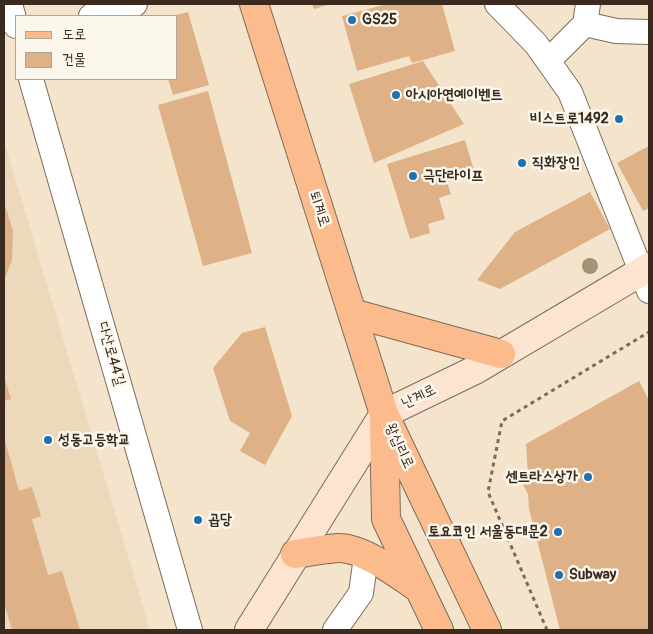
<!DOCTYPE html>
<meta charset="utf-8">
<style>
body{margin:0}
#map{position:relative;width:653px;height:634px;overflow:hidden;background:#f4e4cb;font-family:Pangolin,"Poor Story",sans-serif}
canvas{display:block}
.frame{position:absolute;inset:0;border:5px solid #3b2a1e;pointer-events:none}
.legend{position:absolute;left:15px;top:15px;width:162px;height:65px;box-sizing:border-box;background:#fbf7ec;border:1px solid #aea59a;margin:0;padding:6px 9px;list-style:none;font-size:15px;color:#3b2a1e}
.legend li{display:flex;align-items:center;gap:10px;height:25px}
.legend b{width:25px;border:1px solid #aea59a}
</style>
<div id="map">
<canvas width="653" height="634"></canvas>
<div class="frame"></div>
<ul class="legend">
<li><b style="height:6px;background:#fbbb8c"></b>도로</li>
<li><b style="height:14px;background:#deb187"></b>건물</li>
</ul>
</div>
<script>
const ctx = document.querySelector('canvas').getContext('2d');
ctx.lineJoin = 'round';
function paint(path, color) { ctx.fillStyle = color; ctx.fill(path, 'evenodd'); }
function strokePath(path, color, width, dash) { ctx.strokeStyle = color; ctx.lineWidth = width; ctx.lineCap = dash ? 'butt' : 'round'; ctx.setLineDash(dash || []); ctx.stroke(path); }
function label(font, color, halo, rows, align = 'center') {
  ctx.font = font + ' Pangolin,"Poor Story",sans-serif'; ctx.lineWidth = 5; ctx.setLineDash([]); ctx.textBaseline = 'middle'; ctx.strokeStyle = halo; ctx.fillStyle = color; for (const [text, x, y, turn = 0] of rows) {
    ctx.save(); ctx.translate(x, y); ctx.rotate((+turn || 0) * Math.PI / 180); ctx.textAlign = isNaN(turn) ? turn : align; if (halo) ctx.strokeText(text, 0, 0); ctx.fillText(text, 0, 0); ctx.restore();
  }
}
const built = new Path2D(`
 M 4,141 L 148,623 L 147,630 L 4,630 Z`);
const building = new Path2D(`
 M 312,4 L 331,4 L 314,9 Z
 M 387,4 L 442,4 L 455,51 L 412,63 L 409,56 L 357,71 L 342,16 Z
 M 188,12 L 209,85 L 173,95 L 168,79 L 176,79 L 176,15 Z
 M 423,61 L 464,124 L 374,163 L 349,84 Z
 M 208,91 L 252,253 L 203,266 L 158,105 Z
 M 465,140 L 475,174 L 447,182 L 451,194 L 439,198 L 445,219 L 428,224 L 430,233 L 410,239 L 387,164 Z
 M 649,146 L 649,208 L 643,211 L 617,163 Z
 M 590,192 L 610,229 L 500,289 L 477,280 L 515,232 Z
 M 4,202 L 13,231 L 12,260 L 4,280 Z
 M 265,327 L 292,416 L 265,465 L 240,451 L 250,433 L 230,421 L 213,368 L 242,333 Z
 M 4,377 L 11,399 L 4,401 Z
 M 639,381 L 649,400 L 649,630 L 560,630 L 529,509 L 528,494 L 521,481 L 528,477 L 526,444 Z
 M 4,437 L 19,491 L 32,487 L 41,516 L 32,519 L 48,575 L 62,571 L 80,630 L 12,630 L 4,603 Z`);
const path = new Path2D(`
 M 547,630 L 488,492 L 502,421 L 649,332`);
const minor = new Path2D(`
 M 10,4 L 16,26
 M 497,4 L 536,44 L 570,92 L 649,291
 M 91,16 L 135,4
 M 585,24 L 616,31 L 649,32
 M 549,60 L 585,24 L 588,4
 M 31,79 L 190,630
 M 335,630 L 361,593 L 366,557`);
const secondary = new Path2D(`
 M 249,630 L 384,414 L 475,370 L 649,267`);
const primary = new Path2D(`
 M 254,4 L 384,414 L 487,630
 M 352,313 L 501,354
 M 384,423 L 386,519 L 439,630
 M 295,554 C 309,552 324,549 338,548 C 362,547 399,575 418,588`);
const trees = [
 [590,266]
];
const markers = [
 [352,20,5,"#1f6fb2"],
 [396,95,5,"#1f6fb2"],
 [619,119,5,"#1f6fb2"],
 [522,163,5,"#1f6fb2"],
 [413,176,5,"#1f6fb2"],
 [48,440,5,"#1f6fb2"],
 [588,477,5,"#1f6fb2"],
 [198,520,5,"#1f6fb2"],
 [558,532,5,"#1f6fb2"],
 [559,575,5,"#1f6fb2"]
];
const poiNames = [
 ["GS25",362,20],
 ["아시아연예이벤트",406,95],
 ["비스트로1492",609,119,"right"],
 ["직화장인",532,163],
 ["극단라이프",423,176],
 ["성동고등학교",58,440],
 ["센트라스상가",578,477,"right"],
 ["곱당",208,520],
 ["토요코인 서울동대문2",548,532,"right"],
 ["Subway",569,575]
];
const streetNames = [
 ["퇴계로",319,209,72],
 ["다산로44길",111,354,74],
 ["난계로",419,397,-26],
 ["왕십리로",399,446,65]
];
paint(built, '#ecd8ba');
paint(building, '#deb187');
strokePath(minor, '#7c6b5b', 26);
strokePath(secondary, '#7c6b5b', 30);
strokePath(primary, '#7c6b5b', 30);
strokePath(path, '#7c6b5b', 3, [4, 4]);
strokePath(minor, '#fff', 24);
strokePath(secondary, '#fde4d1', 28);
strokePath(primary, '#fbbb8c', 28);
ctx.fillStyle = '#9f9578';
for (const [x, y] of trees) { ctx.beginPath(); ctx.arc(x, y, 8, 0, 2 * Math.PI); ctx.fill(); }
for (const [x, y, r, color] of markers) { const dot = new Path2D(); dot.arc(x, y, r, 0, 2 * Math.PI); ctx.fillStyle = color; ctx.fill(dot); strokePath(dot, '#fbf7ec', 2); }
label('bold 15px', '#3b2a1e', '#fbf7ec', poiNames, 'left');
label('15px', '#3b2a1e', '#fbf7ec', streetNames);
</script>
